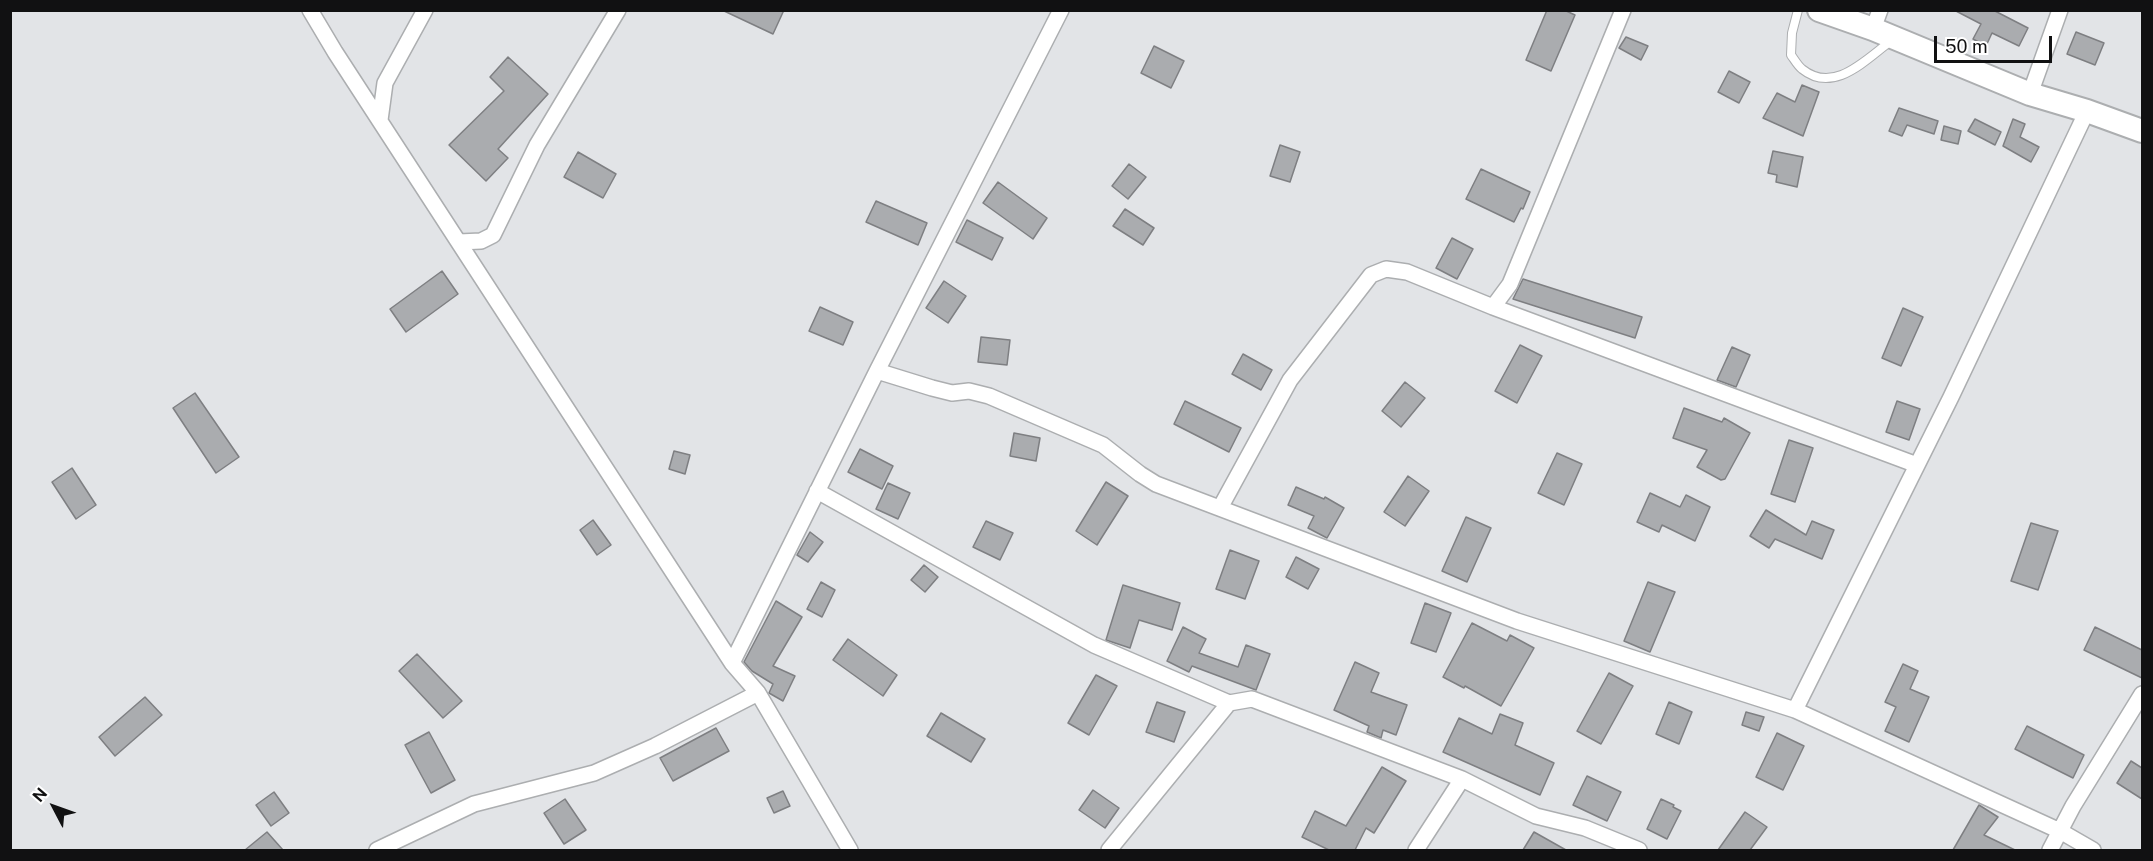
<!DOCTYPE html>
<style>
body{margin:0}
#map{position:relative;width:2153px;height:861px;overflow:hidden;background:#e2e4e7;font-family:"Public Sans",sans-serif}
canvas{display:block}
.frame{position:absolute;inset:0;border:12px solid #111112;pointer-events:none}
.north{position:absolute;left:24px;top:777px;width:60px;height:60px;-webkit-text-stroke:4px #fff;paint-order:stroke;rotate:311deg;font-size:16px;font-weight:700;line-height:24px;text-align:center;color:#111112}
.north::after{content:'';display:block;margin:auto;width:21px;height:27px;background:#111112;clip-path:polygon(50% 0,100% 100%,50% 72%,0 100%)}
.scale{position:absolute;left:1934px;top:36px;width:118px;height:27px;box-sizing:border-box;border:3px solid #111112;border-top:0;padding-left:8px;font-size:18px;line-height:21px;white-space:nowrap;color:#111112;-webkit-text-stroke:4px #fff;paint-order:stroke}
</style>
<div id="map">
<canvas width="2153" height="861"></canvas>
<div class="frame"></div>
<div class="north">N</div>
<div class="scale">50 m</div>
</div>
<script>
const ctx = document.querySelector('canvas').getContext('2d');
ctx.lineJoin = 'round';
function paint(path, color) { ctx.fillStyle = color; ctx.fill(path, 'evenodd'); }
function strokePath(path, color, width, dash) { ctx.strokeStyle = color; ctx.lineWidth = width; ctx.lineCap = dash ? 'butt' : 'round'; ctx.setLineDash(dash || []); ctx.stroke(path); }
const building = new Path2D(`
 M 722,10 L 784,10 L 773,34 Z
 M 1547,10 L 1564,10 L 1575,15 L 1551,71 L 1526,60 Z
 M 1954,10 L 1993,10 L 2028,28 L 2019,46 L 1992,33 L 1986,46 L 1973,39 L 1981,24 Z
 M 2076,32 L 2104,43 L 2095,65 L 2067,54 Z
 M 1626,37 L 1648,46 L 1641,60 L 1619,48 Z
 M 1154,46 L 1184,61 L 1171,88 L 1141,73 Z
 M 508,57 L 548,94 L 498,149 L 508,158 L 486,181 L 449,145 L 504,91 L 490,77 Z
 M 1729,71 L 1750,82 L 1739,103 L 1718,92 Z
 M 1802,85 L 1819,92 L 1803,136 L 1763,118 L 1777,93 L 1795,102 Z
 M 1899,108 L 1938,121 L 1934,134 L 1907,125 L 1902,136 L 1889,131 Z
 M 1975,119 L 2001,132 L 1995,145 L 1968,131 Z
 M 2013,119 L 2025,124 L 2020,137 L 2039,147 L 2031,162 L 2003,146 Z
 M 1944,126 L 1961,131 L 1958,144 L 1941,140 Z
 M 1280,145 L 1300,152 L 1290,182 L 1270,176 Z
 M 1773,151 L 1803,157 L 1797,187 L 1776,182 L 1777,175 L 1768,173 Z
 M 578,152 L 616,174 L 603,198 L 564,177 Z
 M 1129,164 L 1146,177 L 1128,199 L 1112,186 Z
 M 1481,169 L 1530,192 L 1523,209 L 1521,208 L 1514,222 L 1466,199 Z
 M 998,182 L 1047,218 L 1033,239 L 983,203 Z
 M 876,201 L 927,223 L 918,245 L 866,222 Z
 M 1125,209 L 1154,228 L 1143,245 L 1113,226 Z
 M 967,220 L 1003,238 L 992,260 L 956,242 Z
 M 1452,238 L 1473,249 L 1457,279 L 1436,268 Z
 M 442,271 L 458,294 L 406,332 L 390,309 Z
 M 1523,279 L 1642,317 L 1635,338 L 1513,299 Z
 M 944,281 L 966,296 L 948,323 L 926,308 Z
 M 820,307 L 853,322 L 843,345 L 809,331 Z
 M 1903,308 L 1923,317 L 1901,366 L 1882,358 Z
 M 981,337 L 1010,340 L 1007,365 L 978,362 Z
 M 1520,345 L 1542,356 L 1517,403 L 1495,391 Z
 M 1732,347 L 1750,355 L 1736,387 L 1717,380 Z
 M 1243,354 L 1272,370 L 1261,390 L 1232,374 Z
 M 1405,382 L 1425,398 L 1401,427 L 1382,411 Z
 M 195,393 L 239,457 L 216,473 L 173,408 Z
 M 1185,401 L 1241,428 L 1229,452 L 1174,424 Z
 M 1897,401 L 1920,409 L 1909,440 L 1886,432 Z
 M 1684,408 L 1722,422 L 1724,418 L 1750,433 L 1725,479 L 1721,480 L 1697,467 L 1707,450 L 1673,438 Z
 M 1014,433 L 1040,438 L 1036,461 L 1010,456 Z
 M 1789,440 L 1813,448 L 1795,502 L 1771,494 Z
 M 860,449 L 893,466 L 882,489 L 848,472 Z
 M 674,451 L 690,455 L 685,474 L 669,469 Z
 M 1557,453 L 1582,464 L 1564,505 L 1538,493 Z
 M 72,468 L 96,505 L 76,519 L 52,482 Z
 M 1408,476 L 1429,491 L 1405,526 L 1384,512 Z
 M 1106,482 L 1128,496 L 1097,545 L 1076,531 Z
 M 888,483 L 910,493 L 898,519 L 876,509 Z
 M 1296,487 L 1324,499 L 1325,497 L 1344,508 L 1327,538 L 1308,528 L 1314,516 L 1288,505 Z
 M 1650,493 L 1680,507 L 1686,495 L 1710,507 L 1695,541 L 1662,525 L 1659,532 L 1637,522 Z
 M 1766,510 L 1806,535 L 1812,521 L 1834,530 L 1822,559 L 1775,539 L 1769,548 L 1750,536 Z
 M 1466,517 L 1491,528 L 1467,582 L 1442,571 Z
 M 593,520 L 611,545 L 597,555 L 580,530 Z
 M 986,521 L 1013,533 L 1000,560 L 973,547 Z
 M 2031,523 L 2058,531 L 2038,590 L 2011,581 Z
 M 810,532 L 823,542 L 808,562 L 797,555 Z
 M 1230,550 L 1259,561 L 1245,599 L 1216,589 Z
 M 1296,557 L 1319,569 L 1308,589 L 1286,577 Z
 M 924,565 L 938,577 L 925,592 L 911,580 Z
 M 821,582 L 835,590 L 822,617 L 807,609 Z
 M 1648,582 L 1675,592 L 1650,652 L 1624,641 Z
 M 1123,585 L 1180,603 L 1172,630 L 1139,620 L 1130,648 L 1106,640 Z
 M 776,601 L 802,617 L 773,666 L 795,676 L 783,701 L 769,693 L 773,684 L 752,671 L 744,662 Z
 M 1425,603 L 1451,613 L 1436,652 L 1411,643 Z
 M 1472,623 L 1507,641 L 1510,635 L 1534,648 L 1501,706 L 1465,686 L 1464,688 L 1443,677 Z
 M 1183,627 L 1206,639 L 1199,653 L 1238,667 L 1246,645 L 1270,654 L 1256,690 L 1192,666 L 1189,672 L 1167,661 Z
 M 2095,627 L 2142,650 L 2142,678 L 2084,650 Z
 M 848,639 L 897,675 L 883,696 L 833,660 Z
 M 417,654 L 462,701 L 443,718 L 399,671 Z
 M 1355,662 L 1379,673 L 1371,692 L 1407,705 L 1396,735 L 1383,730 L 1381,738 L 1367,732 L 1369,726 L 1334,710 Z
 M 1903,664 L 1918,671 L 1910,689 L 1929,697 L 1909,742 L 1885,731 L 1896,707 L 1885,702 Z
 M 1609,673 L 1633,686 L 1601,744 L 1577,731 Z
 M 1096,675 L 1117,686 L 1089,735 L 1068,723 Z
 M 145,697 L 162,715 L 115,756 L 99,737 Z
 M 1157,702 L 1185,712 L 1174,742 L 1146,732 Z
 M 1669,702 L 1692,712 L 1679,744 L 1656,734 Z
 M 1746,712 L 1764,717 L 1759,731 L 1742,725 Z
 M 941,713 L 985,739 L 971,762 L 927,736 Z
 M 1500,714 L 1523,723 L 1515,745 L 1554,763 L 1540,795 L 1443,752 L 1459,718 L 1492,734 Z
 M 2027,726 L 2084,755 L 2073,778 L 2015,749 Z
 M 716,728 L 729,751 L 673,781 L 660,758 Z
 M 429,732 L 455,780 L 431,793 L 405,745 Z
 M 1777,733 L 1804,746 L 1783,790 L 1756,777 Z
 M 2131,761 L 2142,768 L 2142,799 L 2117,783 Z
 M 1382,767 L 1406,781 L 1374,833 L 1366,828 L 1355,850 L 1329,850 L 1302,837 L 1315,811 L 1346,826 Z
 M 1587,776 L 1621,792 L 1607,821 L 1573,805 Z
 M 1093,790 L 1119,808 L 1105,828 L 1079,810 Z
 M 783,791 L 790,806 L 774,813 L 767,798 Z
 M 274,792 L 289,813 L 271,826 L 256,805 Z
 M 565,799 L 586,830 L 564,844 L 544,813 Z
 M 1661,799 L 1674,805 L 1673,807 L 1681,811 L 1667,839 L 1647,829 Z
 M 1979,805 L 1998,817 L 1984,835 L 2015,850 L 1953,850 Z
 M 1745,812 L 1767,827 L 1750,850 L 1718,850 Z
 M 267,832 L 283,850 L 245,850 Z
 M 1534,832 L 1566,850 L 1523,850 Z`);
const service = new Path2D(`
 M 1798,10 L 1792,33 L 1791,55 C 1794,59 1798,66 1802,69 C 1834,95 1866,59 1891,41`);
const minor = new Path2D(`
 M 310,10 L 335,52 L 732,663 L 758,693 L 850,850
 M 1873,29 L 1880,10
 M 2030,94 L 2060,10
 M 380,120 L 385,83 L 425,10
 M 459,242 L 481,241 L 493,235 L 537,145 L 618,10
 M 1493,307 L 1917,465
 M 877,371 L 932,388 L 952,393 L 969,391 L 989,396 L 1103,445 L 1140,474 L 1156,484 L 1517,621 L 1795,710 L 2060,831 L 2093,850
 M 817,491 L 1094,645 L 1229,703
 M 1220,508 L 1290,380 L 1371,275 L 1386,269 L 1407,272 L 1493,307 L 1510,284 L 1623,10
 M 732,663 L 877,371 L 1061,10
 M 1795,710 L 1951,397 L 2087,111
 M 377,850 L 474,804 L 594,773 L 655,746 L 758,693
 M 1109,850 L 1229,703 L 1252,699 L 1462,779 L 1536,816 L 1585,828 L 1639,850
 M 1416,850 L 1462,779
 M 2050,850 L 2073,806 L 2142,694`);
const primary = new Path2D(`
 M 1819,10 L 1873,29 L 2030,94 L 2087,111 L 2142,131`);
paint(building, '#aaacaf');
strokePath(building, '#7e7f82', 1.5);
strokePath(service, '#acaeb0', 10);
strokePath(minor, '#acaeb0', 18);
strokePath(primary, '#acaeb0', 26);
strokePath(service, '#fff', 8);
strokePath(minor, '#fff', 15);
strokePath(primary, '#fff', 22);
</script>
